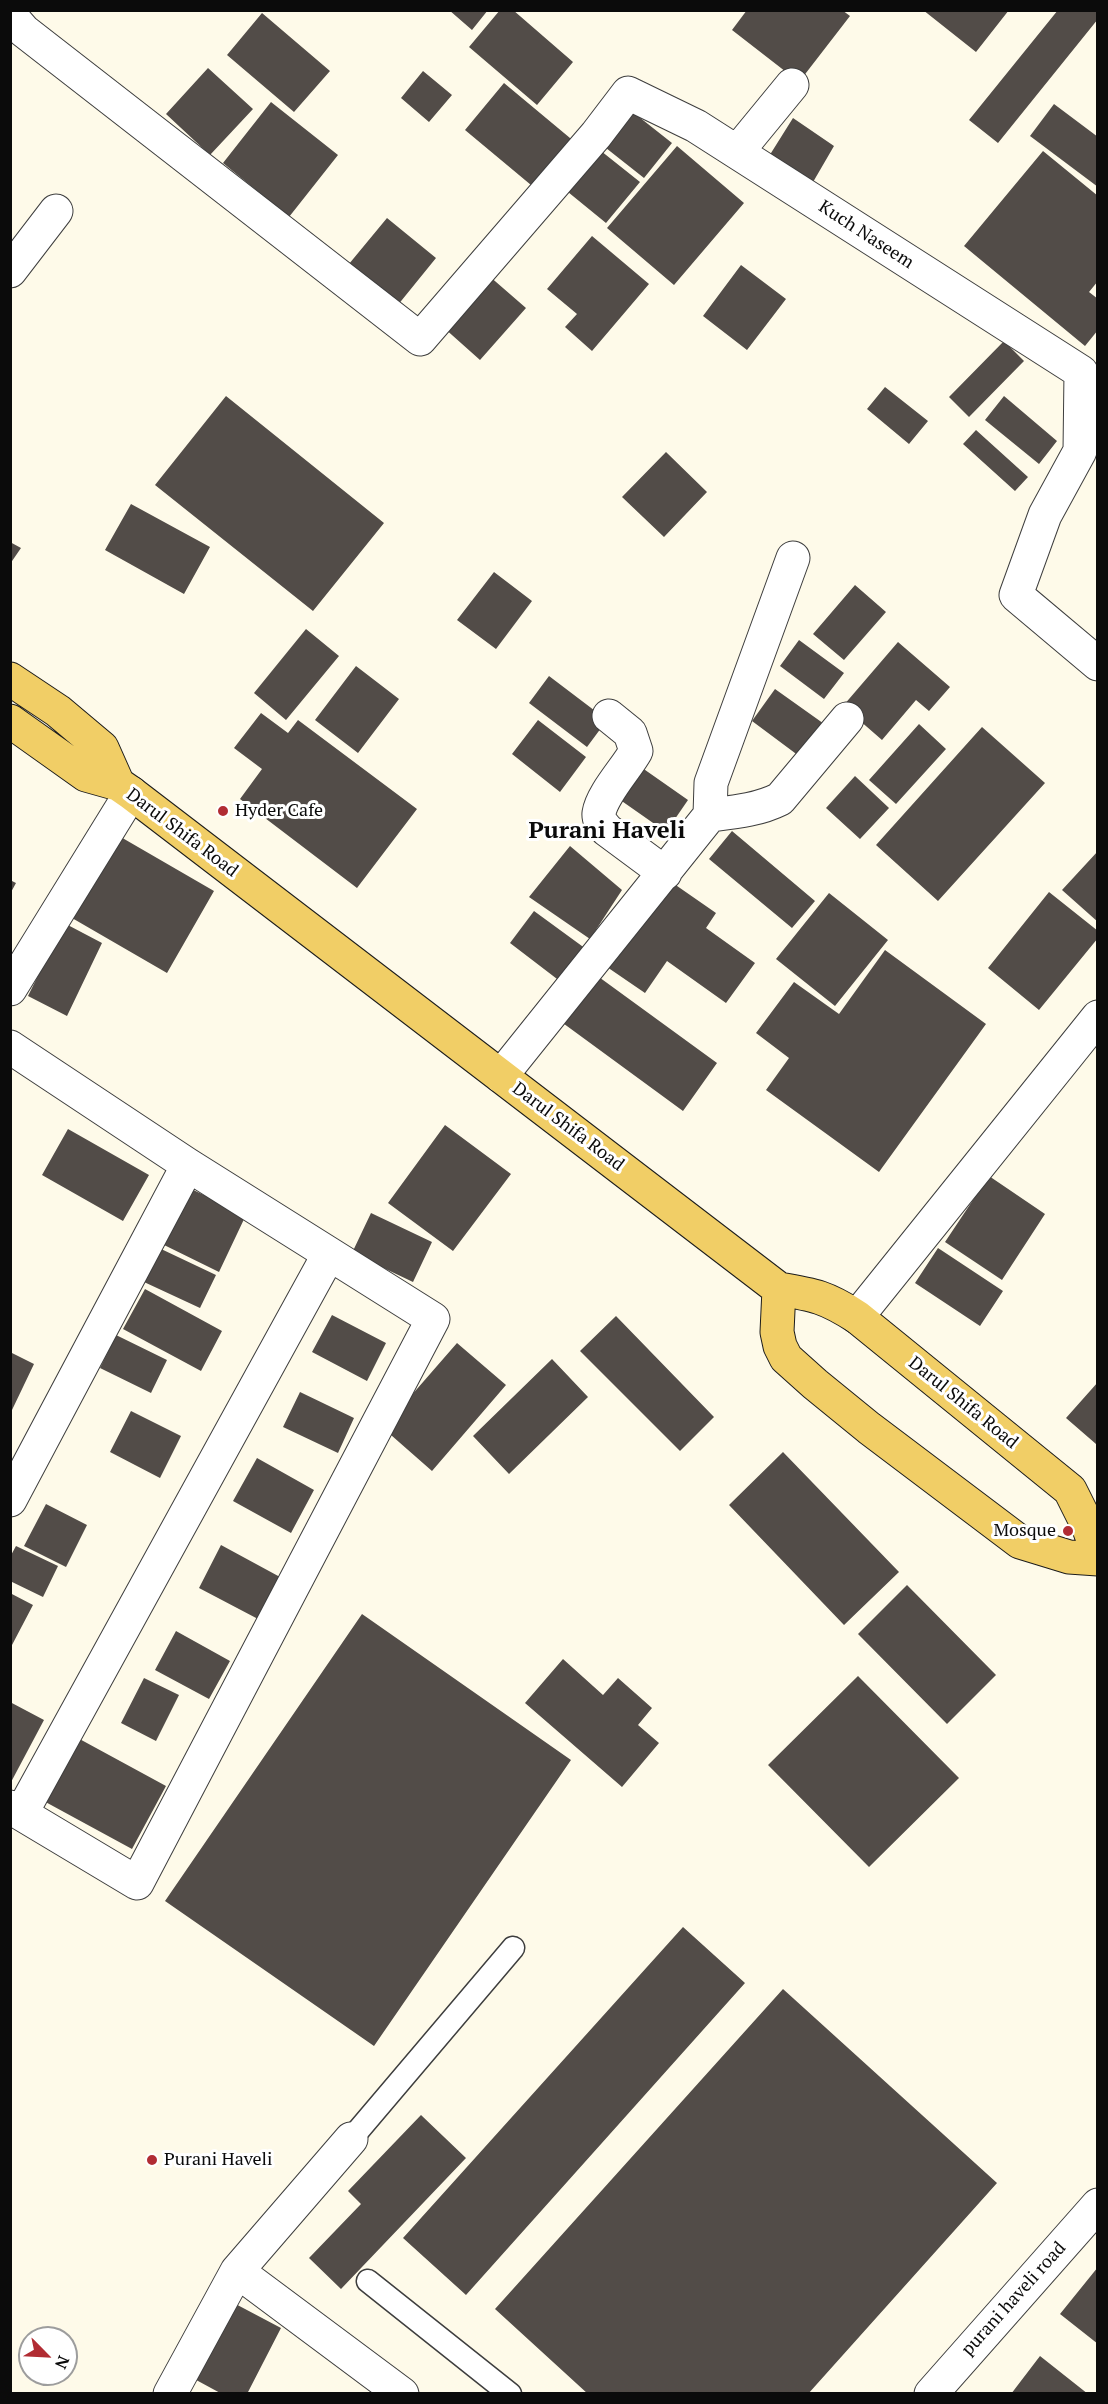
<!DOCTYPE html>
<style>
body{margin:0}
#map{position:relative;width:1108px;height:2404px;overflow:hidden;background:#fefae9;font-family:"PT Serif",serif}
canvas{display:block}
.frame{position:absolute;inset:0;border:12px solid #0b0b0b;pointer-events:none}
.north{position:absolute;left:18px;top:2326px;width:60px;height:60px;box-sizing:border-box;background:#fff;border:2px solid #9d9d9d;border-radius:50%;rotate:114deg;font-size:16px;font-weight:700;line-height:24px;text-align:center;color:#0b0b0b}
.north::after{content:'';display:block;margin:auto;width:21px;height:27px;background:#b12c33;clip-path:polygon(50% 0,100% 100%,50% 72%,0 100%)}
</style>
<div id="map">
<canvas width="1108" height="2404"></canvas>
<div class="frame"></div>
<div class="north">N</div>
</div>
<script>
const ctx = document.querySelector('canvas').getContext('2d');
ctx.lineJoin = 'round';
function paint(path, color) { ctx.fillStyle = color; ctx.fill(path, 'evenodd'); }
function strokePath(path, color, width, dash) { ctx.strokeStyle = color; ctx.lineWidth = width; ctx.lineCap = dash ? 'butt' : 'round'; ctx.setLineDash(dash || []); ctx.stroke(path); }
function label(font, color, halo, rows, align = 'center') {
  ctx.font = font + ' "PT Serif",serif'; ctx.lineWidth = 6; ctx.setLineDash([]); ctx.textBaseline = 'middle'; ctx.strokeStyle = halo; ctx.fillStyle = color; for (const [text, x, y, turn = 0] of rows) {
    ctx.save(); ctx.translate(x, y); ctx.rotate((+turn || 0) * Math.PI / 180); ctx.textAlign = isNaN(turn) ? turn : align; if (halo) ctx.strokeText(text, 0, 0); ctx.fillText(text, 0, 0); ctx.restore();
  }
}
const building = new Path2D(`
 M 449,10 L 488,10 L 472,30 Z
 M 500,10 L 513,10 L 573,62 L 537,105 L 469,47 Z
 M 747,10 L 842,10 L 850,16 L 799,82 L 732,30 Z
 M 923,10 L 1009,10 L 976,52 Z
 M 1058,10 L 1098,10 L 1098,19 L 998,143 L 969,120 Z
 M 262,13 L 330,71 L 294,112 L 227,55 Z
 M 208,68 L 253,109 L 210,155 L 166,114 Z
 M 423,71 L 452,95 L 429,122 L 401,98 Z
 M 504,83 L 576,143 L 537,190 L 465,130 Z
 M 271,102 L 338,155 L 289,217 L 223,163 Z
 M 1054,104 L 1098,137 L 1098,187 L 1030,136 Z
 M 634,113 L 672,143 L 644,178 L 606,148 Z
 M 793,118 L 834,146 L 809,189 L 766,161 Z
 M 677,146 L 744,203 L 674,285 L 607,228 Z
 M 601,151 L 640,182 L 606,223 L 568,192 Z
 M 1043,151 L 1098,196 L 1098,281 L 1089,292 L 1098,299 L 1098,330 L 1085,346 L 964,246 Z
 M 387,218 L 436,258 L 393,311 L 344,270 Z
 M 592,236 L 649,284 L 592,351 L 565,327 L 577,314 L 547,289 Z
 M 741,265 L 786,299 L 747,350 L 703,316 Z
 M 488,275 L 526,308 L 480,360 L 443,327 Z
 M 1004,341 L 1024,361 L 969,417 L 949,397 Z
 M 885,387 L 928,421 L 909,444 L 867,409 Z
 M 226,396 L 384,523 L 313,611 L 155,485 Z
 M 1004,396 L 1057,441 L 1039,464 L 985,420 Z
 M 976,430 L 1028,477 L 1015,491 L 963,444 Z
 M 666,452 L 707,492 L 664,537 L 622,497 Z
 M 131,504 L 210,547 L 184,594 L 105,550 Z
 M 10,542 L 21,548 L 10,564 Z
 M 494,572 L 532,601 L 496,649 L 457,620 Z
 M 855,585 L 886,612 L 844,660 L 813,634 Z
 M 306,629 L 339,656 L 286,720 L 254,693 Z
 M 799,640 L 844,673 L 824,699 L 780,666 Z
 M 898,642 L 950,687 L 929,711 L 916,700 L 882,740 L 843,706 Z
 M 356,666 L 399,699 L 358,753 L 315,720 Z
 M 549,676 L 607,720 L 587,747 L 529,703 Z
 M 775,689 L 827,726 L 803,759 L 752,721 Z
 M 261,713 L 288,733 L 298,720 L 417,809 L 357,888 L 240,799 L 262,769 L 234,748 Z
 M 538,720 L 586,757 L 560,792 L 512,754 Z
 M 919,724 L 946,749 L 896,804 L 869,780 Z
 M 982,727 L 1045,783 L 938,901 L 876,845 Z
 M 638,765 L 688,800 L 666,832 L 616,797 Z
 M 855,776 L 889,808 L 860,839 L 826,808 Z
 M 732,831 L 815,901 L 792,928 L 709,859 Z
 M 119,836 L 214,891 L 167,973 L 72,918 Z
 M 570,846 L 622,890 L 590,939 L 529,897 Z
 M 1098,851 L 1098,922 L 1062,890 Z
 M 667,879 L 716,913 L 706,928 L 755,963 L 726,1003 L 667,961 L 645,993 L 607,967 Z
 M 10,880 L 16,883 L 10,894 Z
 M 1049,892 L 1098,931 L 1098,938 L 1039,1010 L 988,968 Z
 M 829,893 L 888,940 L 835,1006 L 776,959 Z
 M 534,911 L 586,949 L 561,982 L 510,943 Z
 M 64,923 L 102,943 L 67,1016 L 28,996 Z
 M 885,950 L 986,1024 L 879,1172 L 766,1090 L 789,1058 L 756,1033 L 794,982 L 839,1014 Z
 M 592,972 L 717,1063 L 683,1111 L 556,1018 Z
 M 445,1125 L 511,1174 L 453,1251 L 388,1203 Z
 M 68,1129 L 149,1175 L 123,1221 L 42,1175 Z
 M 989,1176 L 1045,1214 L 1002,1280 L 945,1242 Z
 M 187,1187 L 246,1215 L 219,1272 L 160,1243 Z
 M 371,1213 L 432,1242 L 413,1282 L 352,1253 Z
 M 159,1248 L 216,1275 L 200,1308 L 144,1282 Z
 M 938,1248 L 1003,1291 L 980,1326 L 915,1283 Z
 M 145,1289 L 222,1331 L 201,1371 L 123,1329 Z
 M 332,1315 L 386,1343 L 367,1381 L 312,1352 Z
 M 616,1316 L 714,1417 L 680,1451 L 580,1351 Z
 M 116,1335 L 167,1360 L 151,1393 L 100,1368 Z
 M 457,1343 L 506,1385 L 432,1471 L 383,1428 Z
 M 10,1352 L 34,1364 L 12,1410 L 10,1409 Z
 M 552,1359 L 588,1397 L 509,1474 L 473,1436 Z
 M 1098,1382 L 1098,1442 L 1096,1444 L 1066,1418 Z
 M 300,1392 L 354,1418 L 338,1453 L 283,1427 Z
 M 131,1411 L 181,1436 L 160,1478 L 110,1452 Z
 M 783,1452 L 899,1572 L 844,1625 L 729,1505 Z
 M 257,1458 L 314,1490 L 291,1533 L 233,1501 Z
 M 46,1504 L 87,1525 L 66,1567 L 24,1546 Z
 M 221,1545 L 280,1577 L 258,1619 L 199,1588 Z
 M 16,1546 L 58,1566 L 43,1597 L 10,1581 L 10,1557 Z
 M 907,1585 L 996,1675 L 947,1724 L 858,1634 Z
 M 10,1593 L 33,1605 L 12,1645 L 10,1644 Z
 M 362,1614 L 571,1760 L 374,2046 L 165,1901 Z
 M 176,1631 L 230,1661 L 209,1699 L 155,1670 Z
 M 563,1659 L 603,1695 L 618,1678 L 652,1708 L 638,1725 L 659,1743 L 622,1787 L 525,1703 Z
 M 858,1676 L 959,1778 L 869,1867 L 768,1765 Z
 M 144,1678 L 179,1695 L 156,1741 L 121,1723 Z
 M 10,1702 L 44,1720 L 10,1784 Z
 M 74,1736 L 166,1786 L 132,1849 L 40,1799 Z
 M 683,1927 L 745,1983 L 466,2295 L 403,2238 Z
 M 783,1989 L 997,2183 L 808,2394 L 588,2394 L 495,2309 Z
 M 421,2115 L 466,2158 L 341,2289 L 309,2258 L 361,2204 L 348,2191 Z
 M 1098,2267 L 1098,2344 L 1060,2314 Z
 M 228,2300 L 281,2328 L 247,2394 L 222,2394 L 187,2375 Z
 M 1040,2356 L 1088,2394 L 1011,2394 Z`);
const service = new Path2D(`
 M 351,2139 L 513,1948
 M 368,2281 L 510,2394`);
const minor = new Path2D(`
 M 10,15 L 24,31 L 420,339 L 596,135 L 628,93 L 696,126 L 1081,372 L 1080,451 L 1045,515 L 1016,595 L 1098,664
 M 737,152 L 792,85
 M 10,271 L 56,211
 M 609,716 L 630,733 L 636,751 C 626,769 602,794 599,813 C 598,820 603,825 607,830 L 665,873
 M 710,815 C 735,812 758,810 780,799 L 847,719
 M 10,989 L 131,793
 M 10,1047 L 188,1165 L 433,1319 L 137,1883 L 10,1807
 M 501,1076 L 710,815 L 711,783 L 793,558
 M 10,1500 L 188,1165
 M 22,1812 L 329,1254
 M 237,2271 L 402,2394
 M 170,2394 L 237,2271 L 351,2139`);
const tertiary = new Path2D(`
 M 857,1317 L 1098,1017
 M 931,2394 L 1098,2205`);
const primary = new Path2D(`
 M 10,679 L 58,711 L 102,748 L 118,784
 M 10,721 L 86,775 L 118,784 L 131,793 L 779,1289 C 815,1295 826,1297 857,1317 L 1070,1490 L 1088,1526 L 1098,1553
 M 779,1289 L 777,1332 L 780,1346 L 786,1358 L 815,1384 L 869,1428 L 1020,1542 L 1069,1557 L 1098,1559`);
const markers = [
 [223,811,6,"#b12c33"],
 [1068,1531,6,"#b12c33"],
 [152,2160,6,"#b12c33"]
];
const streetNames = [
 ["Kuch Naseem",866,235,33],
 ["Darul Shifa Road",182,833,37],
 ["Darul Shifa Road",568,1127,37],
 ["Darul Shifa Road",963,1403,39],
 ["purani haveli road",1014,2299,-48]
];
const poiNames = [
 ["Hyder Cafe",235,811],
 ["Mosque",1056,1531,"right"],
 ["Purani Haveli",164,2160]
];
const districtNames = [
 ["Purani Haveli",607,831]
];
paint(building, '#524c48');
strokePath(service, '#3e3e3e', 25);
strokePath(minor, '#3e3e3e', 35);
strokePath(tertiary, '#3e3e3e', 35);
strokePath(primary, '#1c1c1c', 35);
strokePath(service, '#fff', 22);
strokePath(minor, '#fff', 33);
strokePath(tertiary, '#fff', 33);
strokePath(primary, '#f1ce66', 33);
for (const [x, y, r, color] of markers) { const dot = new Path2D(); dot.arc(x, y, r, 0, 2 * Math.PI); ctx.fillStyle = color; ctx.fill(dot); strokePath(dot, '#fff', 2); }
label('18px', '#0b0b0b', '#fff', streetNames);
label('18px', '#0b0b0b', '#fff', poiNames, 'left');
label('bold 24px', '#0b0b0b', '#fff', districtNames);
</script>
